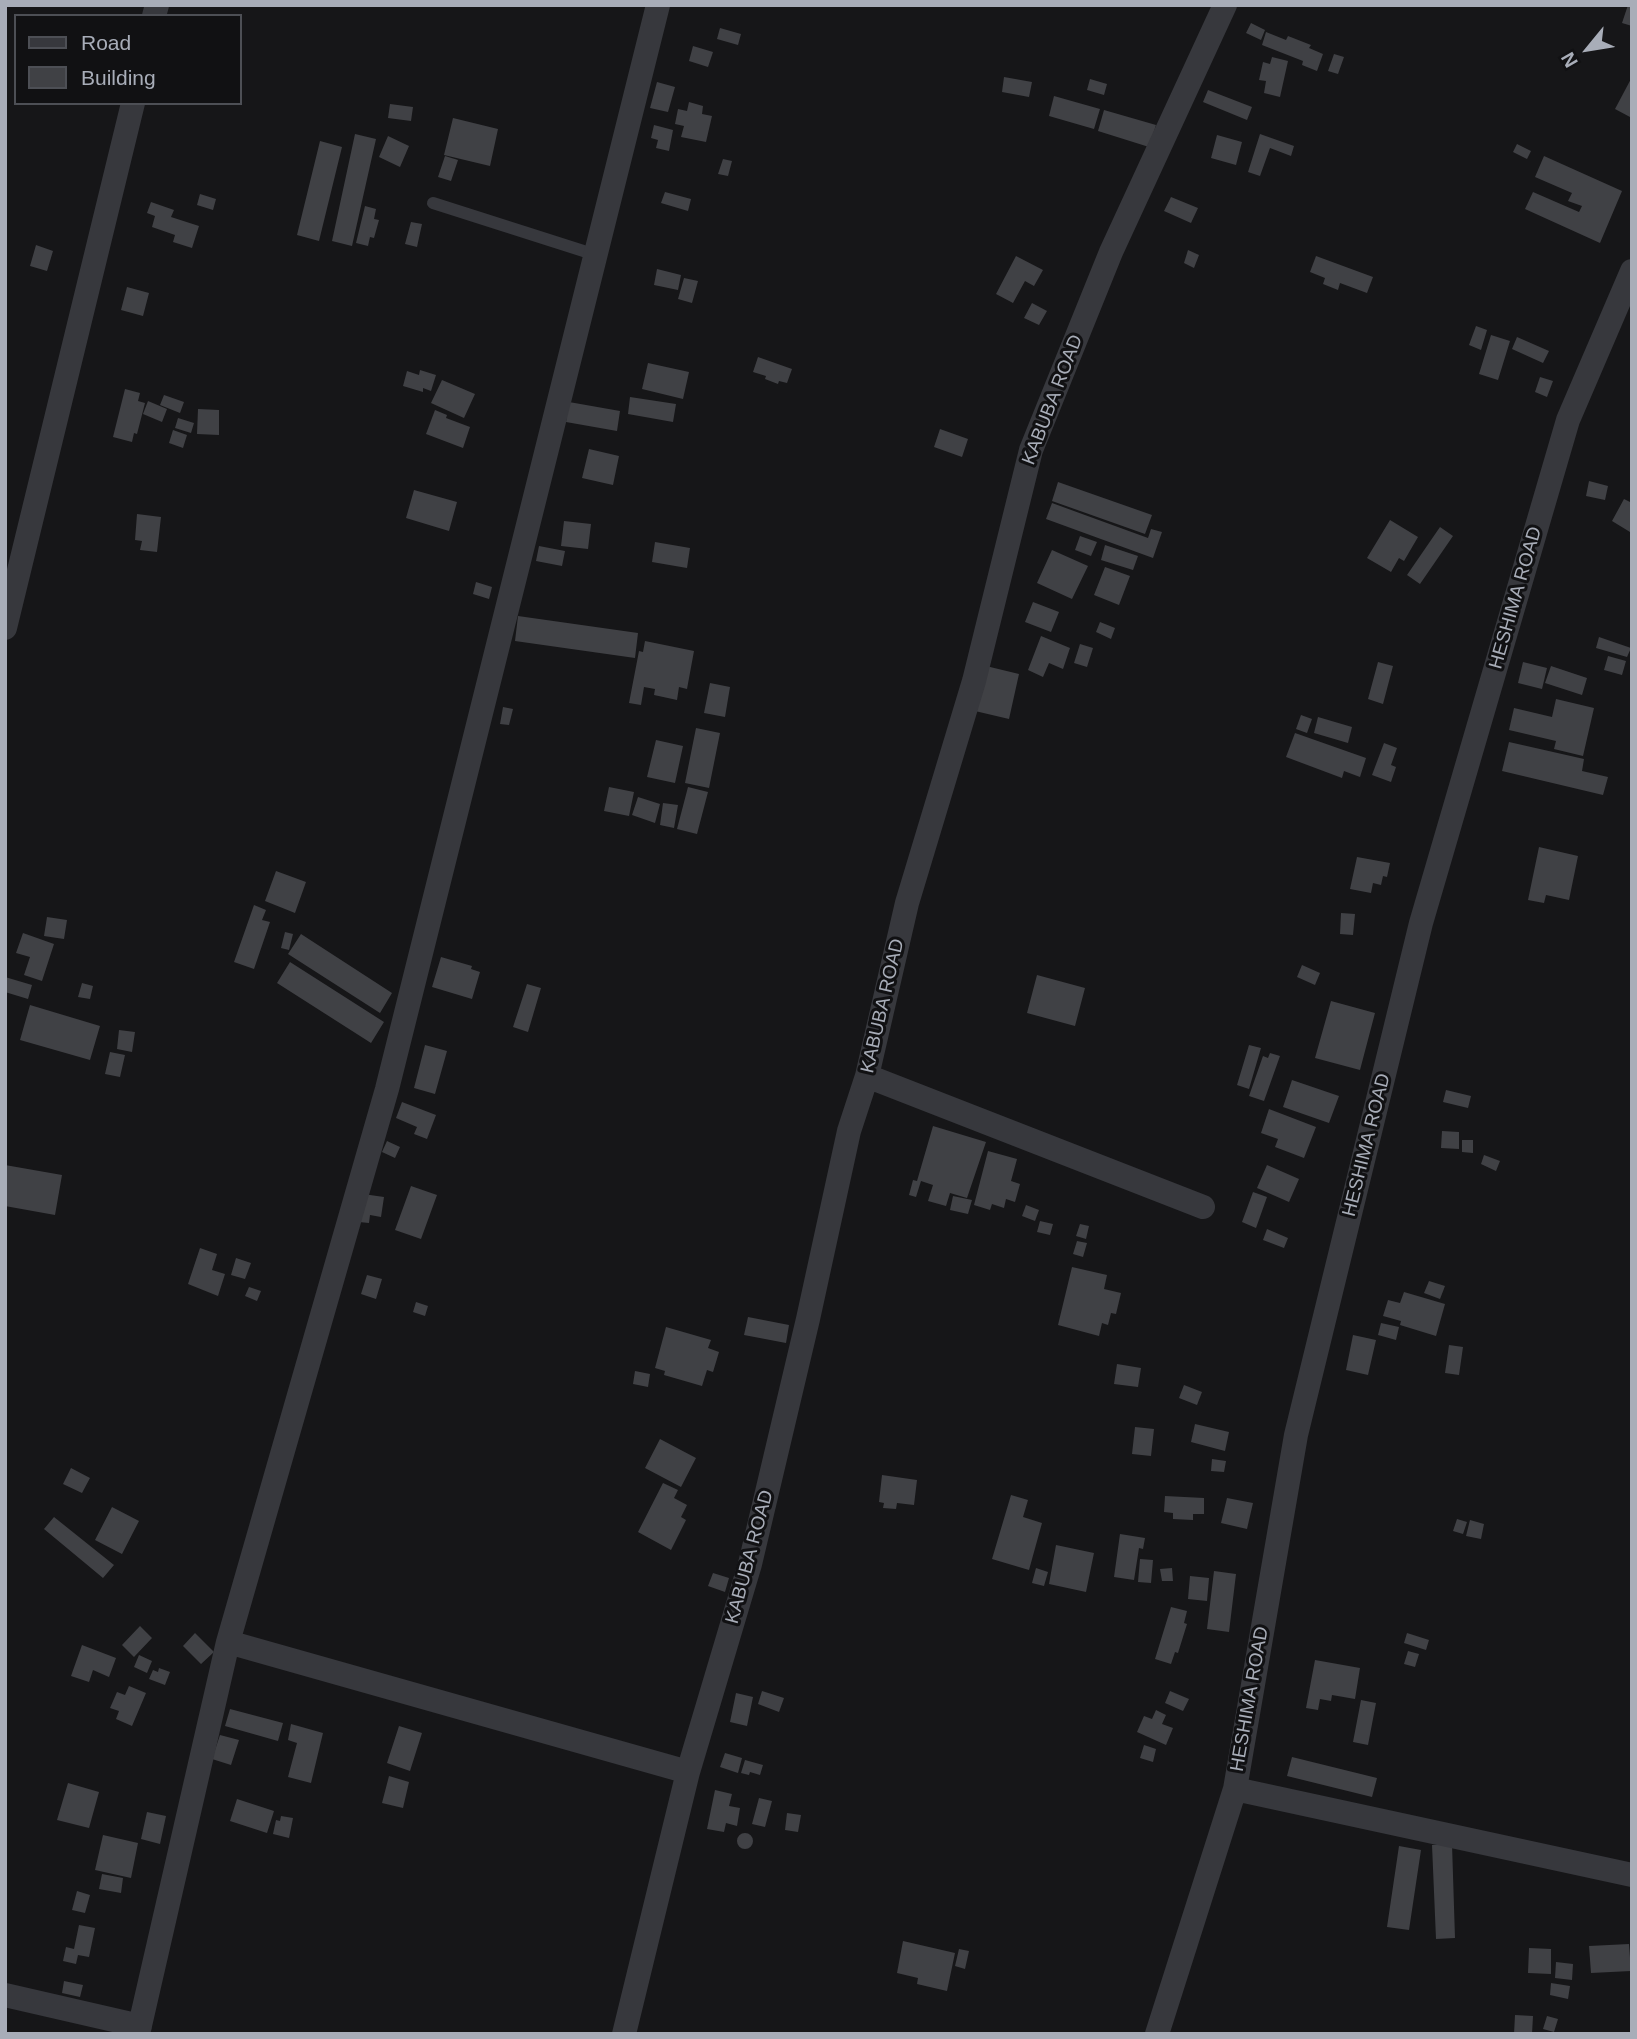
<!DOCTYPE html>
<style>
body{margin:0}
#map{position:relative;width:1637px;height:2039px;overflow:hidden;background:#161618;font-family:Helvetica,sans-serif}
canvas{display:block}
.frame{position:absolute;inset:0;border:7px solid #a8adb8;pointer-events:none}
.legend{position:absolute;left:14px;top:14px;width:228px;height:91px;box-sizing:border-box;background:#111113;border:2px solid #4d4f55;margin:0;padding:9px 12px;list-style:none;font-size:21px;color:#a8adb8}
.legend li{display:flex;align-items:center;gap:14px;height:35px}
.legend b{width:35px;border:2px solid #4d4f55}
.north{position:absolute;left:1553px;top:14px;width:70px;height:70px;-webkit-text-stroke:5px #111113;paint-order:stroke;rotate:240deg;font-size:19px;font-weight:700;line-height:28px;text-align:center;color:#a8adb8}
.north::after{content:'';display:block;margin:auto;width:24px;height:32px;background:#a8adb8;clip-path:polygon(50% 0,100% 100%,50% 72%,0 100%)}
</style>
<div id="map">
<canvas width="1637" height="2039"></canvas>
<div class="frame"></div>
<ul class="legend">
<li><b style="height:9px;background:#37383d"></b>Road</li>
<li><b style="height:19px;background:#404145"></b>Building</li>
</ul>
<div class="north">N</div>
</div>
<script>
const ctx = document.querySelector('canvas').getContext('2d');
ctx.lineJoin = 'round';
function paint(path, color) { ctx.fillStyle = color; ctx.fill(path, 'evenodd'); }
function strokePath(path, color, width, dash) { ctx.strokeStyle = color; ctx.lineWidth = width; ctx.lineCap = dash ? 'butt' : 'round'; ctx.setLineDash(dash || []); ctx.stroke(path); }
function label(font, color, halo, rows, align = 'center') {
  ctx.font = font + ' Helvetica,sans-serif'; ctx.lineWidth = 6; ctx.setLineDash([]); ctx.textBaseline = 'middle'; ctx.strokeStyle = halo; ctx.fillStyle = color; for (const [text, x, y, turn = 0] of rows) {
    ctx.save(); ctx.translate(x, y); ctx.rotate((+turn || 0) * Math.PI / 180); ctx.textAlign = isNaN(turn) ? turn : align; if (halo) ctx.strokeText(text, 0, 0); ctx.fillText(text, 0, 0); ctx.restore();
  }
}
const building = new Path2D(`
 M 1628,5 L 1632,5 L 1632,26 L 1622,23 Z
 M 1251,23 L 1265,30 L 1261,40 L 1246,33 Z
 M 720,28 L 741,34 L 738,45 L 717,39 Z
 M 1266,32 L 1286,40 L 1288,36 L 1311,45 L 1309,48 L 1323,54 L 1317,71 L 1302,65 L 1303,61 L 1262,45 Z
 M 693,46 L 713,52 L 708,67 L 689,61 Z
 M 1334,54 L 1344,57 L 1338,74 L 1328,71 Z
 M 1272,57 L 1288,61 L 1280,97 L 1264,93 L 1266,81 L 1259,80 L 1263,62 L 1270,64 Z
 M 1004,77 L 1032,82 L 1029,97 L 1002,92 Z
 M 1632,77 L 1632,114 L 1630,117 L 1615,109 Z
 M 1090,79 L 1107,84 L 1104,95 L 1087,90 Z
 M 657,82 L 675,87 L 668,112 L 650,108 Z
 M 1208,90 L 1252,107 L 1247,120 L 1203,102 Z
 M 1054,96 L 1100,109 L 1094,129 L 1049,116 Z
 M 689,102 L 703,106 L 702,114 L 712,116 L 706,142 L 681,137 L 684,126 L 675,124 L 678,109 L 687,111 Z
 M 390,104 L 413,107 L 411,121 L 388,118 Z
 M 1104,110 L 1156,125 L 1149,147 L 1098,131 Z
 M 453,118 L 498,129 L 490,166 L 444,155 Z
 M 654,125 L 673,130 L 669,151 L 656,148 L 658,140 L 651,138 Z
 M 355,134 L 376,139 L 352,246 L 332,241 Z
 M 1260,134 L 1294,146 L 1291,156 L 1270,148 L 1260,176 L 1248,172 Z
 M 1217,135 L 1242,142 L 1236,165 L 1211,158 Z
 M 388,136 L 409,146 L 400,167 L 379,157 Z
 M 320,141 L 342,147 L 319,241 L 297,235 Z
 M 1517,144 L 1531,151 L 1527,159 L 1513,152 Z
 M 445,156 L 458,160 L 451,181 L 438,177 Z
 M 1544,156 L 1622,191 L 1600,243 L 1525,209 L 1533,192 L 1579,212 L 1582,206 L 1568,201 L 1572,193 L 1535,177 Z
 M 723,159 L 732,161 L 728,176 L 718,174 Z
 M 665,192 L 691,199 L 688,211 L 661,203 Z
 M 200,194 L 216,199 L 213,210 L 197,205 Z
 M 1171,197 L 1198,208 L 1191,223 L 1164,211 Z
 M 151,202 L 174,210 L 171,217 L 199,226 L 192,248 L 173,242 L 175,235 L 152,227 L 155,216 L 147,213 Z
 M 365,206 L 376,209 L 374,219 L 379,220 L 374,238 L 370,237 L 368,246 L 356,243 Z
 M 411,222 L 422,224 L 417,247 L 405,244 Z
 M 36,245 L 53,251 L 47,271 L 30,266 Z
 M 1188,250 L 1199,255 L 1194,268 L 1184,263 Z
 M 1016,256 L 1043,270 L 1034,286 L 1025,281 L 1013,303 L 996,294 Z
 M 1316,256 L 1373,277 L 1367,293 L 1340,283 L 1338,290 L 1323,284 L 1325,278 L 1310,272 Z
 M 657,269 L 681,275 L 678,290 L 654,285 Z
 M 684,278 L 698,281 L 692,303 L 678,299 Z
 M 127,287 L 149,293 L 143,316 L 121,310 Z
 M 1032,303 L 1047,311 L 1039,325 L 1024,318 Z
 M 1476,326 L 1487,330 L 1481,350 L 1469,345 Z
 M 1491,335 L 1510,341 L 1498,380 L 1479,374 Z
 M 1517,337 L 1549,351 L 1543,363 L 1512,349 Z
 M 758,357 L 792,369 L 787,383 L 779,381 L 778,384 L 765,379 L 766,376 L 753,372 Z
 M 648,363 L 689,372 L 683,399 L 642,389 Z
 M 420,370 L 436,375 L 431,391 L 423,388 L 423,392 L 403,386 L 407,371 L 419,375 Z
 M 1540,377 L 1553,381 L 1547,397 L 1535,392 Z
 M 442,380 L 475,394 L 464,418 L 431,403 Z
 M 125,389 L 140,393 L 138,401 L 145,403 L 137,434 L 134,433 L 132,442 L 113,437 Z
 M 164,395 L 184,402 L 180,413 L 160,405 Z
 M 630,397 L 676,404 L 673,422 L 628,414 Z
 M 148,401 L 167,409 L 162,422 L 143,414 Z
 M 569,402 L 620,411 L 617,431 L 566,422 Z
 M 198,409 L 219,410 L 219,435 L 197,434 Z
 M 435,410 L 447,415 L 446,418 L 470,427 L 463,448 L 426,434 Z
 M 178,418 L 194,423 L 191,433 L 175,428 Z
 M 940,429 L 968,439 L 962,457 L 934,447 Z
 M 173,430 L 187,435 L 183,448 L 169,443 Z
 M 589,449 L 619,456 L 613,485 L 582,478 Z
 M 1589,481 L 1608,486 L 1605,500 L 1586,496 Z
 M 1058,482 L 1152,515 L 1145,534 L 1052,501 Z
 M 414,490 L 457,502 L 449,531 L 406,518 Z
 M 1624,499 L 1632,503 L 1630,532 L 1612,521 Z
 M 1052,503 L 1148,538 L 1151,529 L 1162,532 L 1153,558 L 1046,519 Z
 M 137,514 L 161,517 L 157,552 L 140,550 L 142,541 L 135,540 Z
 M 1390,520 L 1418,537 L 1404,561 L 1399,558 L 1391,572 L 1367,558 Z
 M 564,521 L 591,524 L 588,549 L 561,546 Z
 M 1440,527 L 1453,536 L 1420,584 L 1407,575 Z
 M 1080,536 L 1097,542 L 1091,556 L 1075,550 Z
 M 655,542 L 690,548 L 687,568 L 652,562 Z
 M 1105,545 L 1138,556 L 1133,570 L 1101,560 Z
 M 539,546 L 565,551 L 562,566 L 536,561 Z
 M 1052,550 L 1088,566 L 1072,599 L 1037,583 Z
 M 1105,567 L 1130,576 L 1119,605 L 1094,595 Z
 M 476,582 L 492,587 L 489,599 L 473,594 Z
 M 1033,602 L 1059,612 L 1051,632 L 1025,622 Z
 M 518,616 L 638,633 L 635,658 L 515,641 Z
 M 1100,622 L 1115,628 L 1111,639 L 1096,632 Z
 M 1041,636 L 1070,648 L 1063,669 L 1049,663 L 1043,677 L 1028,670 Z
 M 1599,637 L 1631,648 L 1627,657 L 1596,648 Z
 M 645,641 L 694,651 L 687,689 L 679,687 L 677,700 L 654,695 L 655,689 L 644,687 L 641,705 L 629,703 L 639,651 L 643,652 Z
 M 1080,644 L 1093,648 L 1087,667 L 1074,663 Z
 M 1608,656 L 1626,661 L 1622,675 L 1604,670 Z
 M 1378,662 L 1393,666 L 1383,704 L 1368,699 Z
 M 1523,662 L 1547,668 L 1542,689 L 1518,683 Z
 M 986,666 L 1019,674 L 1009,719 L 975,711 Z
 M 1551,666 L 1587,678 L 1582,695 L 1545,683 Z
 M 710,683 L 730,687 L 725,717 L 704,713 Z
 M 1556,699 L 1594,708 L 1583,756 L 1554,749 L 1556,741 L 1509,730 L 1514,708 L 1552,717 Z
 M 503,707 L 513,709 L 509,725 L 500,724 Z
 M 1301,715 L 1312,719 L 1307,733 L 1296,729 Z
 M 1318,717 L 1352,727 L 1348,743 L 1314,733 Z
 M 696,728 L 720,733 L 709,788 L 685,783 Z
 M 1295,733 L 1366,758 L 1360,777 L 1344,771 L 1342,778 L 1286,757 Z
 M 656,740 L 683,746 L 675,783 L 647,777 Z
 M 1509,742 L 1584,759 L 1582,771 L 1608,777 L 1603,795 L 1502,771 Z
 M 1384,743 L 1397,748 L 1391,765 L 1396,767 L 1391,782 L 1372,775 Z
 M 609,787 L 634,792 L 629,816 L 604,811 Z
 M 688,787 L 708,792 L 697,834 L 677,829 Z
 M 638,797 L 660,804 L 655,823 L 632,815 Z
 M 663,803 L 678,805 L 674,828 L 660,825 Z
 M 1539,847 L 1578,856 L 1569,900 L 1546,895 L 1544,903 L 1528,900 Z
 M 1357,857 L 1390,863 L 1387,877 L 1383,876 L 1381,885 L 1373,883 L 1371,893 L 1350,889 Z
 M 276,871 L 306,882 L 295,913 L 265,901 Z
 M 254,905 L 266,910 L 262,920 L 270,922 L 254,969 L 234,962 Z
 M 1341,913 L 1355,914 L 1353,935 L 1340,934 Z
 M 47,917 L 67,920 L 64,939 L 44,936 Z
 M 285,932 L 293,934 L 289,950 L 281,948 Z
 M 23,933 L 54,944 L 42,981 L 24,975 L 30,957 L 16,953 Z
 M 301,934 L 392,993 L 380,1013 L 288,954 Z
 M 441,957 L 472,966 L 471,969 L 480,972 L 472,999 L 432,987 Z
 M 290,962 L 384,1022 L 371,1043 L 277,983 Z
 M 1302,965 L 1320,973 L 1315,985 L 1297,977 Z
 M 1037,975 L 1085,988 L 1075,1026 L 1027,1013 Z
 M 5,977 L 32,985 L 28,999 L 5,992 Z
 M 82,983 L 93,986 L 90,999 L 78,997 Z
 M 527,984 L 541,988 L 528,1032 L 513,1027 Z
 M 1331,1001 L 1375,1013 L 1360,1070 L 1315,1058 Z
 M 30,1005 L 100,1026 L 90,1060 L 20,1040 Z
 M 119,1030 L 135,1032 L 132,1052 L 117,1049 Z
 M 425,1045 L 447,1051 L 435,1094 L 414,1088 Z
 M 1249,1045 L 1261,1048 L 1249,1089 L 1237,1085 Z
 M 110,1052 L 125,1055 L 120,1077 L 105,1074 Z
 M 1270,1053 L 1280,1056 L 1264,1101 L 1249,1096 L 1263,1056 L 1268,1058 Z
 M 1292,1080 L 1339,1096 L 1329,1123 L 1283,1107 Z
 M 1446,1090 L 1471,1096 L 1468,1108 L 1443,1102 Z
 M 402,1102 L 436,1115 L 427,1139 L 414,1134 L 417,1127 L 396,1118 Z
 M 1269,1109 L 1316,1127 L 1304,1158 L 1275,1147 L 1278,1139 L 1261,1133 Z
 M 933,1126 L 986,1142 L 967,1198 L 950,1193 L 946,1206 L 928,1201 L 933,1185 L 921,1181 L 916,1197 L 909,1195 L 913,1180 L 917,1181 Z
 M 1442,1131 L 1459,1132 L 1459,1149 L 1441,1148 Z
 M 1462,1140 L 1473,1140 L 1473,1153 L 1462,1152 Z
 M 387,1141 L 400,1147 L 395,1158 L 382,1152 Z
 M 988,1151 L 1017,1159 L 1011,1181 L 1020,1184 L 1015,1202 L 1006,1199 L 1004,1208 L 992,1204 L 990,1210 L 974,1205 Z
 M 1484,1155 L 1500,1161 L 1496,1171 L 1481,1164 Z
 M 5,1165 L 62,1175 L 55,1215 L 5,1206 Z
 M 1267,1165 L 1299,1179 L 1289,1202 L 1257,1188 Z
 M 411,1186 L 437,1195 L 421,1239 L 395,1230 Z
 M 1253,1192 L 1267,1197 L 1256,1228 L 1242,1222 Z
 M 363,1194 L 384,1197 L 381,1217 L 370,1215 L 369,1223 L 359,1222 Z
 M 953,1196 L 972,1200 L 968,1214 L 950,1210 Z
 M 1026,1205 L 1039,1210 L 1035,1221 L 1022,1216 Z
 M 1040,1221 L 1053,1224 L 1050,1235 L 1037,1232 Z
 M 1080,1224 L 1089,1226 L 1086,1239 L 1076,1236 Z
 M 1267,1229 L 1288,1238 L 1284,1248 L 1263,1240 Z
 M 1077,1241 L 1087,1243 L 1083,1257 L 1073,1254 Z
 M 200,1248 L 217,1254 L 212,1270 L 225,1274 L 218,1296 L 188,1284 Z
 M 236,1258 L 251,1263 L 245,1279 L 231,1275 Z
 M 1072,1267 L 1107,1275 L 1104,1289 L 1121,1293 L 1116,1314 L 1111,1313 L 1108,1325 L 1102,1323 L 1099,1336 L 1058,1325 Z
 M 367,1275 L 382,1279 L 376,1299 L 361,1294 Z
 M 1429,1281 L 1445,1286 L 1440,1299 L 1424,1293 Z
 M 249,1287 L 261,1291 L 257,1301 L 245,1296 Z
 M 1404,1292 L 1445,1304 L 1436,1336 L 1400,1325 L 1401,1321 L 1383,1316 L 1388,1300 L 1400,1303 Z
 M 416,1302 L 428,1306 L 425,1316 L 413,1312 Z
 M 748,1317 L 789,1325 L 786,1343 L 744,1335 Z
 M 1381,1323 L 1399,1327 L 1396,1340 L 1378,1335 Z
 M 666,1327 L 711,1340 L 708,1348 L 719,1352 L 713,1372 L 707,1370 L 702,1386 L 664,1375 L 665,1371 L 655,1368 Z
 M 1353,1335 L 1376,1340 L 1368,1375 L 1346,1370 Z
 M 1449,1345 L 1463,1347 L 1459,1375 L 1445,1373 Z
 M 1117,1364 L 1141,1368 L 1138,1387 L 1114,1384 Z
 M 635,1371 L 650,1374 L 648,1387 L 633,1384 Z
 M 1184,1385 L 1202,1392 L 1197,1405 L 1179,1398 Z
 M 1195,1424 L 1229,1432 L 1225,1451 L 1191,1442 Z
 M 1135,1427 L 1154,1429 L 1151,1456 L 1132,1454 Z
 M 660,1439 L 696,1458 L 681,1487 L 645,1468 Z
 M 1212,1459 L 1226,1461 L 1224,1472 L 1211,1471 Z
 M 71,1468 L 90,1478 L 82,1493 L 63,1484 Z
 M 882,1475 L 917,1480 L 914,1505 L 897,1503 L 896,1509 L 883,1508 L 884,1503 L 879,1502 Z
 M 663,1483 L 678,1490 L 674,1498 L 687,1505 L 681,1517 L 686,1520 L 671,1550 L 638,1532 Z
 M 1011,1495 L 1028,1500 L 1023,1517 L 1042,1523 L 1029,1570 L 992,1559 Z
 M 1165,1496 L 1204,1498 L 1204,1514 L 1193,1514 L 1193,1520 L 1173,1519 L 1173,1513 L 1164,1512 Z
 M 1227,1498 L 1253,1503 L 1247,1529 L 1221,1523 Z
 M 112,1507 L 139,1521 L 122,1554 L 95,1540 Z
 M 54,1517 L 114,1565 L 103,1578 L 44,1529 Z
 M 1457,1519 L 1467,1522 L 1463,1534 L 1453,1531 Z
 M 1470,1520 L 1484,1524 L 1481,1539 L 1466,1536 Z
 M 1120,1534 L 1145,1538 L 1143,1549 L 1139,1548 L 1134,1580 L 1114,1577 Z
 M 1056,1545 L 1094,1553 L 1086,1592 L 1049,1584 Z
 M 1140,1559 L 1153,1560 L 1151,1583 L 1138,1582 Z
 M 1036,1568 L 1048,1572 L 1044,1586 L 1032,1583 Z
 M 1172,1568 L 1173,1581 L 1162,1581 L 1160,1569 Z
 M 1214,1571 L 1236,1574 L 1229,1632 L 1207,1629 Z
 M 713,1573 L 729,1578 L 725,1592 L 708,1586 Z
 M 1190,1576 L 1209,1578 L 1207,1601 L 1188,1599 Z
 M 1171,1607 L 1187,1611 L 1184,1623 L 1187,1624 L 1178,1653 L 1175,1652 L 1171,1664 L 1155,1659 Z
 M 140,1626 L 152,1638 L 134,1657 L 122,1645 Z
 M 195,1633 L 214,1652 L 201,1664 L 183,1646 Z
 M 1407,1633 L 1429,1640 L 1426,1650 L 1404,1643 Z
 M 82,1645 L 116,1658 L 109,1677 L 93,1670 L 89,1682 L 71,1676 Z
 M 1408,1651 L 1419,1654 L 1415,1667 L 1404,1664 Z
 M 139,1655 L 152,1661 L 147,1673 L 134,1667 Z
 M 1315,1660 L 1360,1668 L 1355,1699 L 1332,1695 L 1331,1701 L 1320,1699 L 1318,1710 L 1306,1708 Z
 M 159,1668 L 170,1672 L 165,1685 L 149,1679 L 153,1670 L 158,1672 Z
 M 129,1686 L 146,1693 L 132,1726 L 116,1719 L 119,1711 L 110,1708 L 117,1692 L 125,1695 Z
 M 762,1691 L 784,1698 L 779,1712 L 758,1704 Z
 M 1170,1691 L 1189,1699 L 1183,1711 L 1165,1703 Z
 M 736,1693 L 753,1697 L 747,1726 L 730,1722 Z
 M 1361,1700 L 1376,1703 L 1368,1745 L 1353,1742 Z
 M 230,1709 L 283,1723 L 278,1741 L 225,1726 Z
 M 1156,1710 L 1166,1715 L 1162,1724 L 1173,1728 L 1166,1745 L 1137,1732 L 1144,1716 L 1152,1719 Z
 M 291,1724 L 323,1733 L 311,1783 L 288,1777 L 297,1743 L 288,1740 Z
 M 399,1726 L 422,1733 L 410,1771 L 387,1763 Z
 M 220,1735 L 239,1740 L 231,1765 L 212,1759 Z
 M 1144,1745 L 1156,1749 L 1153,1762 L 1140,1758 Z
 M 725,1753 L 742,1758 L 738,1773 L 720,1767 Z
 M 1292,1757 L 1377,1778 L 1372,1797 L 1287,1776 Z
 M 745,1760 L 763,1765 L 760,1775 L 750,1772 L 749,1775 L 741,1773 Z
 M 389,1776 L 409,1782 L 403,1808 L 382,1803 Z
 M 68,1783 L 99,1792 L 89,1828 L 57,1820 Z
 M 715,1790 L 732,1794 L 729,1806 L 740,1808 L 737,1826 L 726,1823 L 724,1832 L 707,1829 Z
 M 759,1798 L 772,1801 L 765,1827 L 752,1824 Z
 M 237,1799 L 274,1811 L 267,1833 L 230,1821 Z
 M 147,1812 L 166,1816 L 160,1844 L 141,1839 Z
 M 787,1813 L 801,1815 L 798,1832 L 785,1830 Z
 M 281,1816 L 293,1818 L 289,1838 L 273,1834 L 276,1820 L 280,1821 Z
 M737 1841a8 8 0 1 1 16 0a8 8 0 1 1-16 0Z
 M 103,1835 L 138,1843 L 131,1878 L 95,1870 Z
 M 1452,1844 L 1455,1938 L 1436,1939 L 1432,1845 Z
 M 1399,1846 L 1421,1850 L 1409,1930 L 1387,1927 Z
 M 102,1874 L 123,1878 L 121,1893 L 99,1889 Z
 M 77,1891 L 90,1895 L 85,1913 L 72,1910 Z
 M 79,1925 L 95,1928 L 89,1957 L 78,1955 L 76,1964 L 63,1961 L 66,1947 L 74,1949 Z
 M 903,1941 L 955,1953 L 947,1991 L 917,1984 L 918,1978 L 897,1973 Z
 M 1629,1944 L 1631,1971 L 1591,1973 L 1589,1946 Z
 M 1529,1948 L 1551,1949 L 1551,1974 L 1528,1973 Z
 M 959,1949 L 969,1951 L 965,1969 L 955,1966 Z
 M 1556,1962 L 1573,1964 L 1572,1980 L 1555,1978 Z
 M 64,1981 L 83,1985 L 80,1997 L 62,1993 Z
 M 1551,1983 L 1570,1986 L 1568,1999 L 1550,1995 Z
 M 1515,2015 L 1533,2016 L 1532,2034 L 1514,2034 Z
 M 1547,2016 L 1558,2019 L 1554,2032 L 1543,2029 Z`);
const lane = new Path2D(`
 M 433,203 L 596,255`);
const street = new Path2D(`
 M 154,16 L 157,5
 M 5,628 L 133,103
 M 867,1076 L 1203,1207
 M 228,1642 L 688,1772
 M 1235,1789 L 1632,1875
 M 5,1995 L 140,2026
 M 138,2034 L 228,1642 L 387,1089 L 658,5
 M 624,2034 L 688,1772 L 750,1564 L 808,1319 L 849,1131 L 867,1076 L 907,903 L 974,681 L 1031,450 L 1111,252 L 1225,5
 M 1157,2034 L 1235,1789 L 1296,1435 L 1421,923 L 1568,420 L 1632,271`);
const streetNames = [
 ["KABUBA ROAD",1053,400,-69],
 ["HESHIMA ROAD",1516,598,-74],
 ["KABUBA ROAD",883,1006,-77],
 ["HESHIMA ROAD",1367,1145,-76],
 ["KABUBA ROAD",750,1557,-75],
 ["HESHIMA ROAD",1250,1699,-80]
];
paint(building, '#404145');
strokePath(lane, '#37383d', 12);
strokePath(street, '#37383d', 24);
label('19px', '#a8adb8', '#111113', streetNames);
</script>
